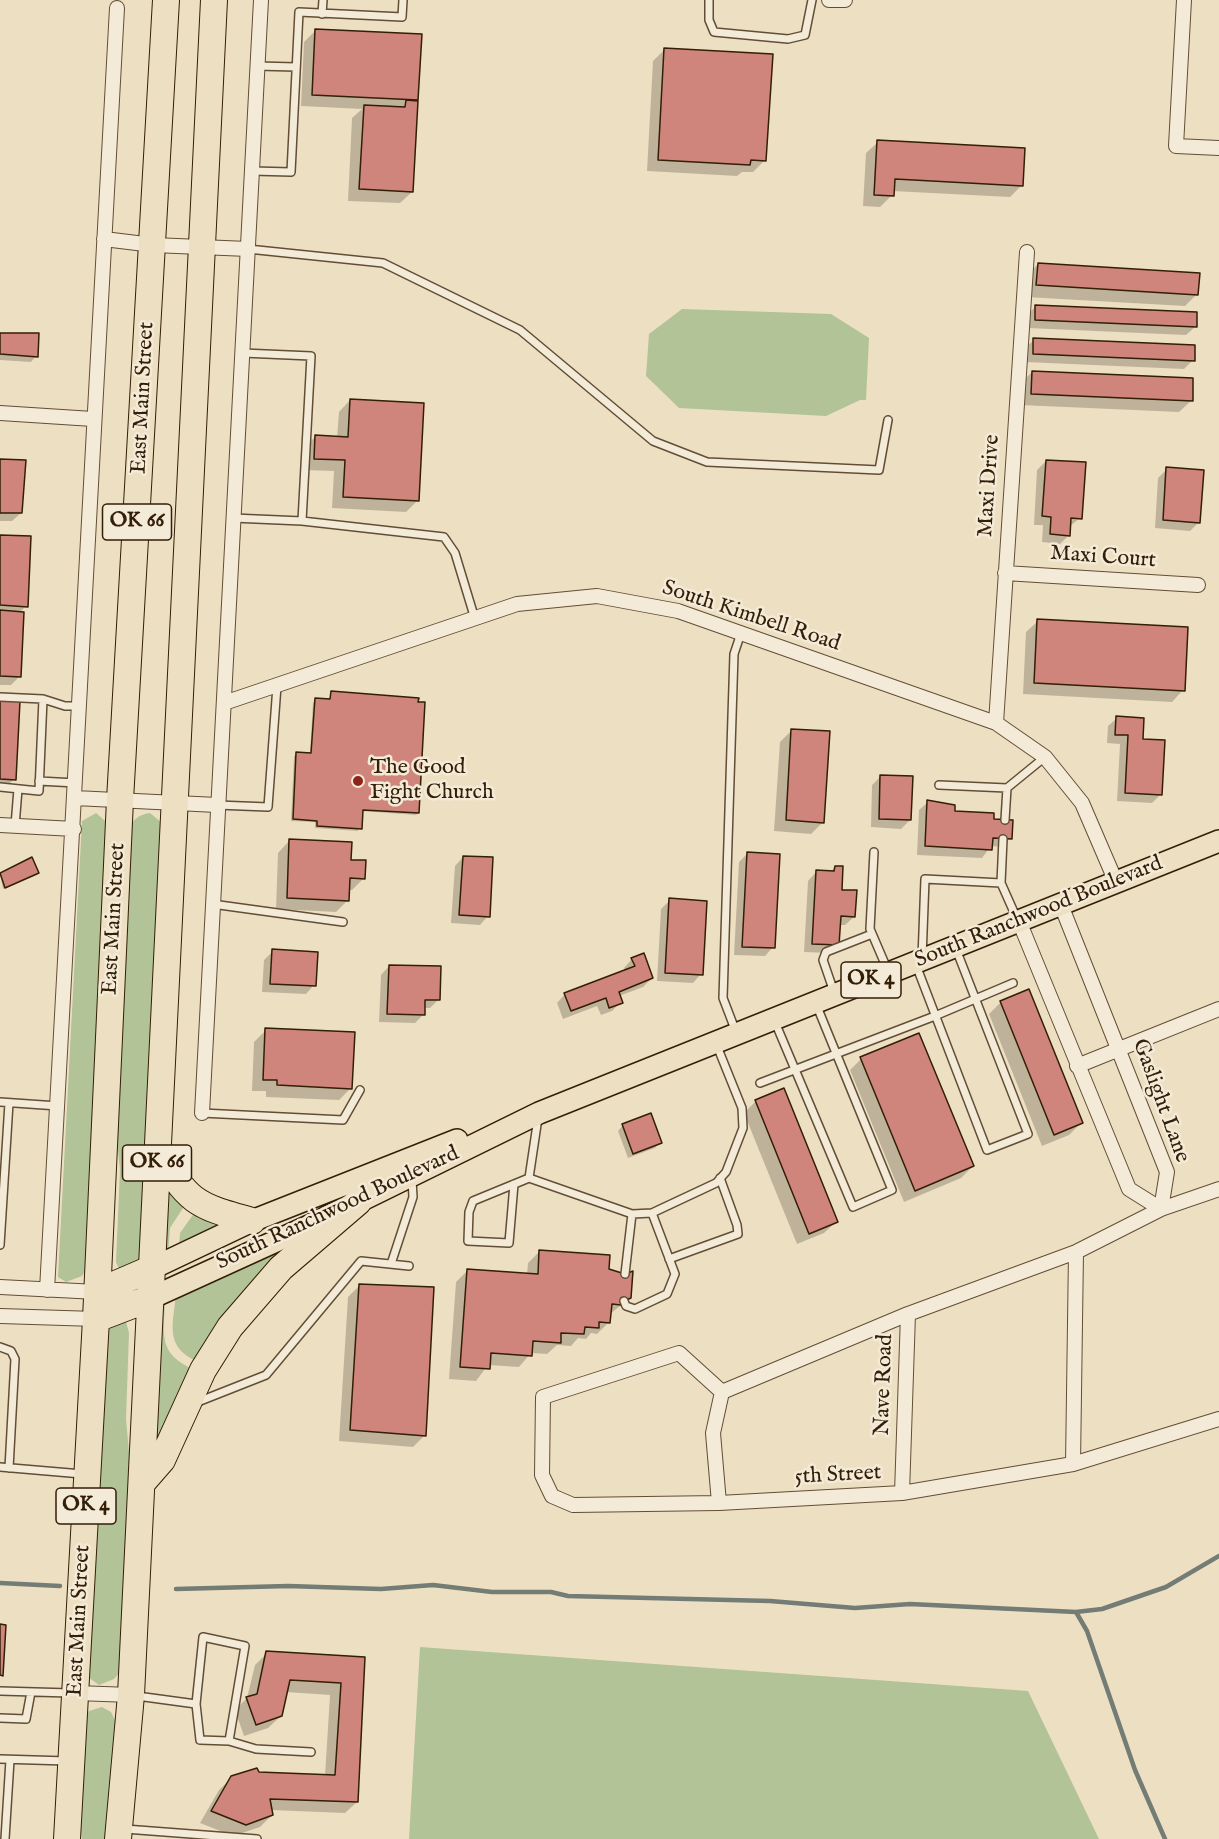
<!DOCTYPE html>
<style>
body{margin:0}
canvas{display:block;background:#eddfc2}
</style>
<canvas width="1219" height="1839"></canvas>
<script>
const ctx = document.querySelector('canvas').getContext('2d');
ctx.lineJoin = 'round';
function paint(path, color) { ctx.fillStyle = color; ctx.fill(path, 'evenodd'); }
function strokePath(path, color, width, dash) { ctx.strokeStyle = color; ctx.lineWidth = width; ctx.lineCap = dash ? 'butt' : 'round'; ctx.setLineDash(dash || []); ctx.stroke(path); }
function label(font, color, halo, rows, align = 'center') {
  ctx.font = font + ' "IM FELL English",serif'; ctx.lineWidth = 5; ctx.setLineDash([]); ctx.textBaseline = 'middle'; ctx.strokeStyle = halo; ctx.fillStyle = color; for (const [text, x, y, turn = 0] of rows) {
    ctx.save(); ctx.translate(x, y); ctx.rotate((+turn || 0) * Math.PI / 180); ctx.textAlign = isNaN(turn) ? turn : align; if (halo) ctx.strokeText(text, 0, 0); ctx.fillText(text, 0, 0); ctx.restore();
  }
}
const green = new Path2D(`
 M 682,309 L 831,314 L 869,338 L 866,400 L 860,400 L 826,416 L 679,408 L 646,376 L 649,334 Z
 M 96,813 L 111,826 L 87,1268 L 82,1276 L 66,1282 L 58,1277 L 82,821 Z
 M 150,813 L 162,823 L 141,1261 L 122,1275 L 116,1262 L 120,1170 L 114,1112 L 129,830 C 133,819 138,815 150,813 Z
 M 172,1190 L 185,1205 L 170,1228 L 168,1254 L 163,1248 L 165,1192 Z
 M 195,1212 L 222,1223 L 221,1228 L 179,1247 L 180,1233 Z
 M 311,1231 L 198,1362 C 164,1347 173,1325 176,1294 Z
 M 165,1300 C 164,1335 157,1354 195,1370 L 152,1456 L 160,1303 Z
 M 125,1318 L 129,1333 L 126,1419 L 131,1474 L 121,1671 L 114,1679 L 99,1685 L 85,1675 L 102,1336 L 109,1325 Z
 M 420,1647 L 1028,1691 L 1099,1839 L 409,1839 Z
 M 102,1707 L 111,1712 L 118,1726 L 107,1839 L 82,1839 L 77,1807 L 81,1719 L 89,1711 Z`);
const shadow = new Path2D(`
 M 316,30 L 420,35 L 412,192 L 400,203 L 348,201 L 352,118 L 362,109 L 301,106 L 304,42 Z
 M 665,49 L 765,160 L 753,172 L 742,172 L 737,176 L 647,171 L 653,61 Z
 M 878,142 L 1022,185 L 1010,197 L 892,191 L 892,195 L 880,207 L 863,206 L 866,153 Z
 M 1038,264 L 1197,294 L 1185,306 L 1025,297 L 1026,276 Z
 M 1036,306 L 1195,327 L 1186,335 L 1027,328 L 1027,315 Z
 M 0,334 L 36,356 L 31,362 L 0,360 Z
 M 1034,340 L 1193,360 L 1184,369 L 1025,362 L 1025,348 Z
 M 1032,372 L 1191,401 L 1179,412 L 1020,405 L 1020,384 Z
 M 350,400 L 418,500 L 406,512 L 332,508 L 334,471 L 303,470 L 304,448 L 316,436 L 337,438 L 339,412 Z
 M 0,461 L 21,513 L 12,521 L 0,521 Z
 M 1046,461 L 1080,518 L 1069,527 L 1069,535 L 1060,544 L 1042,542 L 1043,525 L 1034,525 L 1037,470 Z
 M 1167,469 L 1199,522 L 1190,531 L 1155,528 L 1158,478 Z
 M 0,537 L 26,606 L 19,613 L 19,677 L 11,685 L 0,685 Z
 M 1038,621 L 1183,690 L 1172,702 L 1023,694 L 1026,632 Z
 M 331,693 L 418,813 L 416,815 L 361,811 L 358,831 L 315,828 L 315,822 L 291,821 L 294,756 L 310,754 L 313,702 L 329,700 Z
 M 0,701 L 14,779 L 5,788 L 0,787 Z
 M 1117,718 L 1141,741 L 1160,795 L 1152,803 L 1117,801 L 1120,744 L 1107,743 L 1108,726 Z
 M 792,730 L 823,822 L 811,834 L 774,831 L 780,742 Z
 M 881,776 L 910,820 L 901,829 L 871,827 L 872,785 Z
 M 928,802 L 953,813 L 992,820 L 1010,838 L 1002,847 L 991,846 L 982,858 L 917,855 L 919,810 Z
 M 289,841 L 364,878 L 352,890 L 348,890 L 348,900 L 336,912 L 276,909 L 278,853 Z
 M 747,854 L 773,947 L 765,956 L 734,955 L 739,862 Z
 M 463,857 L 488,916 L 480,925 L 451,923 L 455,866 Z
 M 31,859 L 38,873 L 3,889 L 0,874 Z
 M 835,867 L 840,891 L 854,917 L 845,925 L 839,925 L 838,945 L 829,953 L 804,952 L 808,881 L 816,872 L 830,873 Z
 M 670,900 L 701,974 L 693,983 L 657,981 L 661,909 Z
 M 273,951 L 314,985 L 306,994 L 262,992 L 264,960 Z
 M 632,959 L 652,978 L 643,987 L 619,996 L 621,1002 L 612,1011 L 601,1015 L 597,1006 L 563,1019 L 557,1003 L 565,994 L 625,971 L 624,968 Z
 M 389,966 L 438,1000 L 430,1008 L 423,1008 L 423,1015 L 415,1023 L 379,1022 L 381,975 Z
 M 1001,1002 L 1081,1123 L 1069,1135 L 1042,1146 L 989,1014 Z
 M 266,1030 L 351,1088 L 339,1100 L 266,1097 L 266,1091 L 252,1091 L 254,1042 Z
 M 861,1059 L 973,1166 L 961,1178 L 904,1202 L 850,1070 Z
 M 756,1101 L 836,1222 L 824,1233 L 797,1244 L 744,1113 Z
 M 623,1125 L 660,1142 L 655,1148 L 628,1158 L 618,1131 Z
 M 540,1251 L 607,1271 L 630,1298 L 610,1314 L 609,1322 L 597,1334 L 591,1333 L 586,1339 L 578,1338 L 571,1346 L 557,1345 L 547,1354 L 531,1353 L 519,1367 L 488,1365 L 476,1381 L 449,1379 L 456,1282 L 467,1271 L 527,1275 L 528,1263 Z
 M 360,1285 L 425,1435 L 413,1447 L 339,1441 L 348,1297 Z
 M 267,1653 L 363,1658 L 357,1802 L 345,1813 L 271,1810 L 272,1815 L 260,1827 L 233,1836 L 200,1823 L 219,1790 L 232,1777 L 258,1773 L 325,1776 L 330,1695 L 286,1692 L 281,1716 L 268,1728 L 244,1736 L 235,1710 L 247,1698 L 255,1665 Z`);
const stream = new Path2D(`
 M 0,1583 L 60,1586
 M 176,1589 L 288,1586 L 381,1589 L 433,1585 L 492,1592 L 551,1592 L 568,1596 L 770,1601 L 855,1608 L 910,1604 L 1076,1612 L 1102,1609 L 1166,1587 L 1219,1556
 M 1076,1612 L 1087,1631 L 1135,1770 L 1165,1839`);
const building = new Path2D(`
 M 315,29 L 422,34 L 418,100 L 312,95 Z
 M 664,48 L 773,54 L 766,161 L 751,160 L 750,165 L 658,160 Z
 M 406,100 L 418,101 L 413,192 L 359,189 L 364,105 L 405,107 Z
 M 877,140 L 1025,148 L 1023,186 L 895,179 L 894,196 L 874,195 Z
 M 1038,263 L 1200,273 L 1198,295 L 1036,285 Z
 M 1035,305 L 1197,312 L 1197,327 L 1035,320 Z
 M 0,333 L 39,333 L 38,357 L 0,354 Z
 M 1033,338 L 1195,345 L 1195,361 L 1033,354 Z
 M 1032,371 L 1193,378 L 1193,401 L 1031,394 Z
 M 350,399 L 424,403 L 419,501 L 343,497 L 345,460 L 314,459 L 315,435 L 348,437 Z
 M 0,459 L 26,460 L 22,513 L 0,513 Z
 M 1046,460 L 1086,462 L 1082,519 L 1071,518 L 1070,536 L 1050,534 L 1051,517 L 1042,516 Z
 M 1166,467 L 1204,470 L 1200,523 L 1163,520 Z
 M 0,535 L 31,536 L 28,607 L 0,605 Z
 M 0,610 L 24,612 L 21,677 L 0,676 Z
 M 1037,619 L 1188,627 L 1185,691 L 1034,683 Z
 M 331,691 L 419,698 L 418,702 L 425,702 L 419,813 L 363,810 L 362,829 L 317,826 L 317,821 L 293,819 L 296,752 L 311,753 L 315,698 L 330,699 Z
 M 0,700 L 20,701 L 16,780 L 0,779 Z
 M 1116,716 L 1144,718 L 1143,739 L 1165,740 L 1162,795 L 1125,793 L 1128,735 L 1115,735 Z
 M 791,729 L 830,731 L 824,823 L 786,820 Z
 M 880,775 L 913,776 L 911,820 L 879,819 Z
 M 927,800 L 955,805 L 955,811 L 994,813 L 994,819 L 1013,820 L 1012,839 L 993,838 L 992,850 L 925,846 Z
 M 289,839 L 352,842 L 351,860 L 366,860 L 365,879 L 350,878 L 349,901 L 287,898 Z
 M 747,852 L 780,854 L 775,948 L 742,947 Z
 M 463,856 L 493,857 L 490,917 L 459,915 Z
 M 32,857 L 39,873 L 5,888 L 0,873 Z
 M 835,866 L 843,866 L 842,890 L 857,890 L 855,917 L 841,916 L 839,945 L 812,944 L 816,870 L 834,871 Z
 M 669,898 L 707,901 L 703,975 L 665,973 Z
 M 272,949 L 318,952 L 316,986 L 270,984 Z
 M 644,953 L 653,978 L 619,992 L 623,1003 L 609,1008 L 606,998 L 571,1011 L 564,993 L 635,966 L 631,958 Z
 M 389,965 L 441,966 L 440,1000 L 425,1000 L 425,1015 L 387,1014 Z
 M 1029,989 L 1083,1123 L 1054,1135 L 1000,1001 Z
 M 265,1028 L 355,1032 L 352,1089 L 277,1085 L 277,1080 L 263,1080 Z
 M 919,1033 L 974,1166 L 915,1191 L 860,1057 Z
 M 784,1088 L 838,1222 L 809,1234 L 755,1100 Z
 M 651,1113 L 662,1143 L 633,1154 L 622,1124 Z
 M 539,1250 L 610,1255 L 609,1269 L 625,1274 L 633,1271 L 631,1298 L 624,1301 L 621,1298 L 621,1305 L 612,1304 L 610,1323 L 599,1322 L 599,1328 L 585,1327 L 584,1334 L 561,1333 L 561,1343 L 533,1341 L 532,1356 L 491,1353 L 490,1369 L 460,1367 L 467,1269 L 538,1274 Z
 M 359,1284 L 434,1287 L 426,1436 L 350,1430 Z
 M 0,1624 L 6,1625 L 3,1676 L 0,1675 Z
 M 266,1651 L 365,1657 L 358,1802 L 270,1799 L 273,1815 L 246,1825 L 211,1811 L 231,1776 L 257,1768 L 259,1772 L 335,1775 L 341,1683 L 290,1680 L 282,1716 L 256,1725 L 246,1697 L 257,1694 Z`);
const lane = new Path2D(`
 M 709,0 L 709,20 L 714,32 L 788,39 L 805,35 L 812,0
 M 322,14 L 323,0
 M 257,66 L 296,67
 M 252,171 L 291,172 L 299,12 L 402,17 L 403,0
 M 248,249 L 383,263 L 520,330 L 653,441 L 707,462 L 879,470 L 888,420
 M 243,353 L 311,356 L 302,521
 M 233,518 L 302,521 L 444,537 L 455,553 L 475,619
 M 0,697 L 43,699 L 65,706 L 80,706
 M 39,781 L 76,783
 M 939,785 L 1007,788 L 1045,757
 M 0,787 L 39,791 L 43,699
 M 217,805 L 268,807 L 277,686
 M 1005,820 L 1007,788
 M 15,826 L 18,789
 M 874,852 L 870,929 L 888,971
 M 1001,883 L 1003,839
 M 212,904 L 343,922
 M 922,958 L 925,879 L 1001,883 L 1017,919
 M 916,965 L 987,1150 L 1028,1134 L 956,949
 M 834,992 L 823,960 L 826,952 L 872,934
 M 775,1022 L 853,1207 L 892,1190 L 816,1004
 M 736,1032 L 723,998 L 734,654 L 741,633
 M 760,1083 L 935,1016 L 1013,983
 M 0,1102 L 58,1106
 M 202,1113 L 343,1120 L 360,1090
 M 538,1118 L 529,1178 L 632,1214 L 652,1213 L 716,1183 L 726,1172 L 743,1128 L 742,1108 L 717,1046
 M 514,1184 L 509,1243 L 468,1241 L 469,1212 L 473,1201 L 529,1178
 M 0,1245 L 9,1103
 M 669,1259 L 738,1234 L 737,1225 L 720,1178
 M 391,1264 L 413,1197 L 412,1180
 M 625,1274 L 632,1214
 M 624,1301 L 626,1306 L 635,1309 L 667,1294 L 675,1274 L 652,1213
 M 0,1347 L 11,1351 L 15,1359 L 9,1468
 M 195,1403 L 266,1375 L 361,1261 L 409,1266
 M 0,1467 L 82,1474
 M 0,1691 L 70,1693
 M 137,1696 L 196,1704 L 200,1740 L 229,1741 L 245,1646 L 203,1637 L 196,1704
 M 0,1718 L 26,1719 L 31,1692
 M 229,1741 L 256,1749 L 311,1752
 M 0,1759 L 67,1761
 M 125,1829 L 257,1839
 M 5,1839 L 10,1760`);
const street = new Path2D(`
 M 829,0 L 845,0
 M 1184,0 L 1176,146 L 1219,148
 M 104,239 L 153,245 L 248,249
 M 0,413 L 93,419
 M 1005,573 L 1198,585
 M 224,703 L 517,604 L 597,596 L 678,611 L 996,723 L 1045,757 L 1082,803 L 1116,882
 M 996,723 L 1027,252
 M 75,798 L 217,805
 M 0,825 L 74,829
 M 1019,921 L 1129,1189 L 1161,1209 L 1167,1172 L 1061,905
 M 1077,1066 L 1219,1009
 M 202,1113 L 261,0
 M 0,1287 L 97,1292
 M 47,1290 L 117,8
 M 0,1316 L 96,1319
 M 722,1392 L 908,1314 L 1076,1252 L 1161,1209 L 1219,1189
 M 1073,1464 L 1076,1252
 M 902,1493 L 908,1314
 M 719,1503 L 713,1433 L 722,1392 L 679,1353 L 543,1397 L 542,1475 L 552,1496 L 573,1505 L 719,1503 L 902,1493 L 1073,1464 L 1219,1419
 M 76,1693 L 131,1695`);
const primary = new Path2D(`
 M 153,1268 L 252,1221 L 457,1140
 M 151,1298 L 309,1226 L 539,1113 L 1219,841`);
const highway = new Path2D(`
 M 157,1150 C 189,1202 193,1205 252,1221
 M 97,1292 L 153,1268
 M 96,1319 L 151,1298
 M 142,1483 L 162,1460 L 203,1370 L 230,1327 L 281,1268 L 358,1202
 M 67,1839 L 96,1319 L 120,800 L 166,0
 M 118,1839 L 131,1695 L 214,0`);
const markers = [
 [358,781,6,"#8f2418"]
];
const shields = [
 [137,522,69],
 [871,980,60],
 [157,1163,69],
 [86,1506,60]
];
const shieldNames = [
 ["OK 66",137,522],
 ["OK 4",871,980],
 ["OK 66",157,1163],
 ["OK 4",86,1506]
];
const streetNames = [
 ["East Main Street",144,398,-87],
 ["Maxi Drive",990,486,-86],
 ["Maxi Court",1103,558,4],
 ["South Kimbell Road",751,617,18],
 ["South Ranchwood Boulevard",1039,913,-22],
 ["East Main Street",115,919,-87],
 ["Gaslight Lane",1160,1101,70],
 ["South Ranchwood Boulevard",338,1209,-25],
 ["Nave Road",885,1385,-88],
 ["5th Street",838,1476,-3],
 ["East Main Street",80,1621,-87]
];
const poiNames = [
 ["The Good",370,768],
 ["Fight Church",370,793]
];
paint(green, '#b2c398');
paint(shadow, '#0003');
strokePath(stream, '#737c75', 4.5);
paint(building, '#cf847c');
strokePath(building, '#331e08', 1.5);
strokePath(lane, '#624e36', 10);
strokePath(street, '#624e36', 16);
strokePath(primary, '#331e08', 24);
strokePath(highway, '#331e08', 28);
strokePath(lane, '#f3ead7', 7);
strokePath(street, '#f3ead7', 14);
strokePath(primary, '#eddfc2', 21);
strokePath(highway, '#eddfc2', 26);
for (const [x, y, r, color] of markers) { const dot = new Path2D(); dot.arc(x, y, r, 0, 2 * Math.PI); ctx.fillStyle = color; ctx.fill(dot); strokePath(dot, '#f3ead7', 2); }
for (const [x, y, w] of shields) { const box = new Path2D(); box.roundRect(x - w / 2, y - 18, w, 36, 4.5); ctx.fillStyle = '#f3ead7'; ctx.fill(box); strokePath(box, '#331e08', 1.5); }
label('bold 21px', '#331e08', null, shieldNames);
label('22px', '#331e08', '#f3ead7', streetNames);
label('22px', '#331e08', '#f3ead7', poiNames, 'left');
</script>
